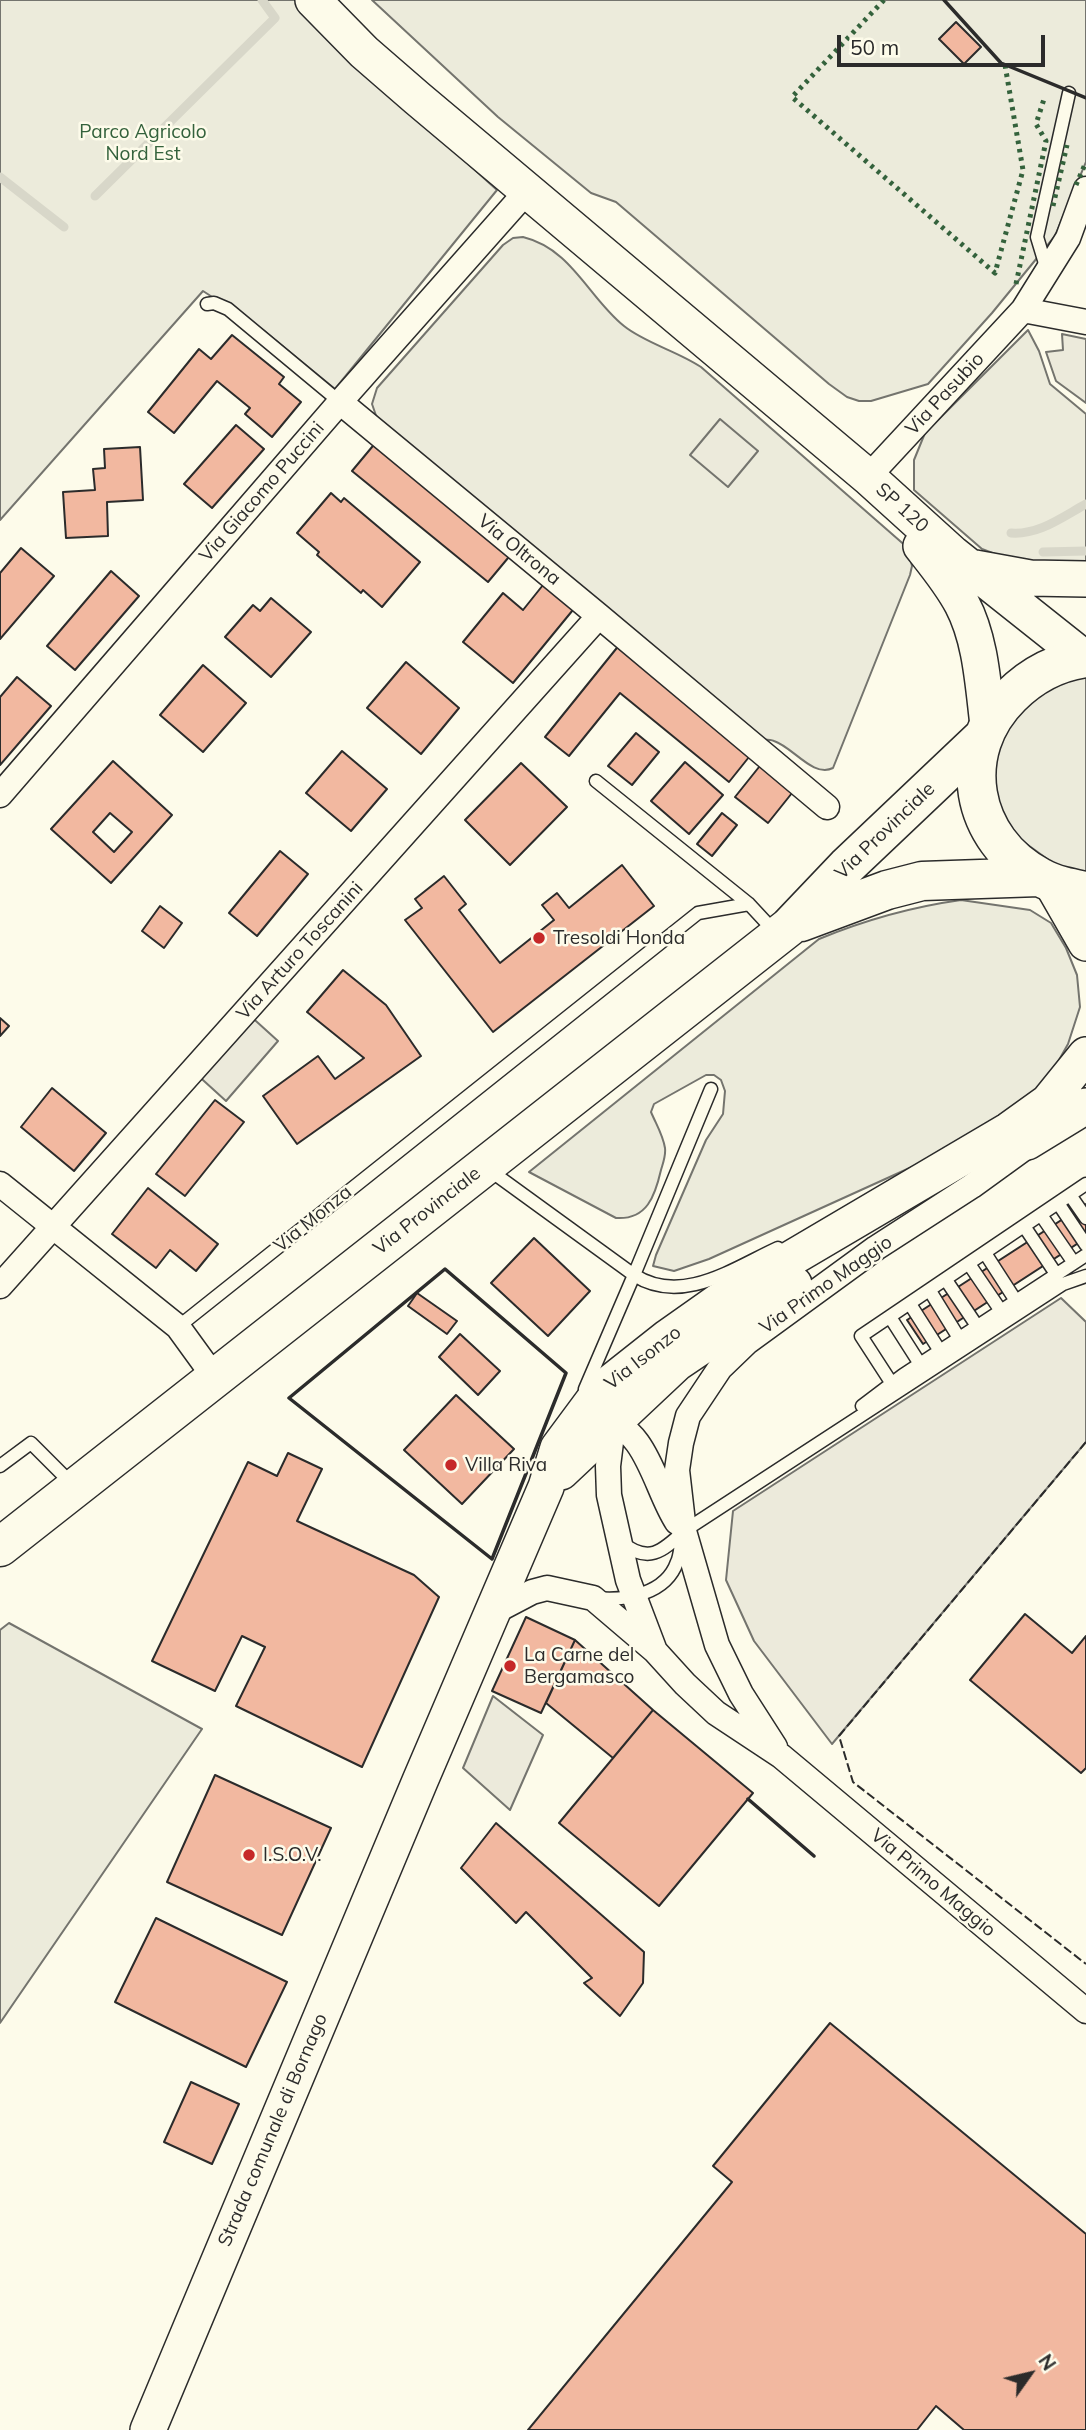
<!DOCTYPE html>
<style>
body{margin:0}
#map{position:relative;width:1086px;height:2430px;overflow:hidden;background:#fdfbea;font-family:Mulish,sans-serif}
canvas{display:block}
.north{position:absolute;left:995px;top:2339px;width:70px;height:70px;-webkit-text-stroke:5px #fdfbea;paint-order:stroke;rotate:56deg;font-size:19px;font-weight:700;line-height:28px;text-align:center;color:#2b2b2b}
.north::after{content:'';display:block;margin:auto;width:24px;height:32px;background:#2b2b2b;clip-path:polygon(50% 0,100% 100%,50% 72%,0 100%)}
.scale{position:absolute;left:837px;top:35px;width:208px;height:32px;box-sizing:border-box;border:4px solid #2b2b2b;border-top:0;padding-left:9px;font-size:21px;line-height:24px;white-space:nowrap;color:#2b2b2b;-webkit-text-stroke:5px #fdfbea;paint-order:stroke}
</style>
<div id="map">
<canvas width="1086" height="2430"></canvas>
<div class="north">N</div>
<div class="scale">50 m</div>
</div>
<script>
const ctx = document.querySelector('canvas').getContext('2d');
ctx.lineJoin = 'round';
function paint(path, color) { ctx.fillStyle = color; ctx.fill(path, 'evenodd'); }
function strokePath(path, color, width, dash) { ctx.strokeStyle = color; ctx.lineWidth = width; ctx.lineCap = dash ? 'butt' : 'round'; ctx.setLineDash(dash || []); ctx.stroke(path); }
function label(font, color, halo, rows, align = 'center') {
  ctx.font = font + ' Mulish,sans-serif'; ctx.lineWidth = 5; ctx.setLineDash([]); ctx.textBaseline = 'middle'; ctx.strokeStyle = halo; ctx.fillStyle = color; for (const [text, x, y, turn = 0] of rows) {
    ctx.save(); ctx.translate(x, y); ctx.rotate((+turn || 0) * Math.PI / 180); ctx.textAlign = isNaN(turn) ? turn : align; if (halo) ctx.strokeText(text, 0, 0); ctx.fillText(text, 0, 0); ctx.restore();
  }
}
const green = new Path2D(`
 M 0,0 L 297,0 L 350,57 L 497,190 L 335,389 L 263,330 L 203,291 L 0,520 Z
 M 372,0 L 1086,0 L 1086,162 L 1055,236 L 992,313 L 928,384 L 871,401 L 859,401 L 847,397 L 829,384 L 616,202 L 591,193 L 498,117 Z
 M 523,237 C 572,249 588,297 624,326 C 645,343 677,351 701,367 L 908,548 L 912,566 L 910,575 L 833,768 C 813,778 793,747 774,741 C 769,739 763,740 757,739 L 380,427 L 372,404 L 377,388 L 503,245 L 513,238 Z
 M 1028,330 L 1039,351 L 1050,384 L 1086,414 L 1086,565 L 1070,566 L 1003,557 L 982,549 L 914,490 L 914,460 L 925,433 Z
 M 1086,675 L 1086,874 L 1057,866 L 1021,840 L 999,811 L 992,766 L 1008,724 L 1045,689 Z
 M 961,900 L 1030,910 L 1051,923 L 1066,948 L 1077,975 L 1080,1007 L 1068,1044 L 1046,1083 L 958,1146 L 709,1259 L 674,1271 L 653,1266 L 656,1255 L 706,1140 L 723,1114 L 725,1091 L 721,1080 L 714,1075 L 706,1075 L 654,1104 L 651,1112 C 656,1124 663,1135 665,1148 C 666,1156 663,1163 661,1170 C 655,1196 647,1220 616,1218 L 529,1172 L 819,939 C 865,920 911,907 961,900 Z
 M 9,1623 L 202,1729 L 0,2023 L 0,1630 Z`);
const parking = new Path2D(`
 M 1062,334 L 1086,339 L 1086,403 L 1056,381 L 1046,352 L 1063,350 Z
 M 720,419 L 758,451 L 728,487 L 690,455 Z
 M 246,1012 L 278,1041 L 226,1101 L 193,1071 Z
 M 1061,1298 L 1086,1322 L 1086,1442 L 832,1744 L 754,1641 L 726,1580 L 733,1511 Z
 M 493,1696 L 543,1735 L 510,1810 L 463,1768 Z`);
const stream = new Path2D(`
 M 0,177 L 64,227
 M 95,196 L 275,18 L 262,0
 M 1011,533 C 1039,535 1062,517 1086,504
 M 1043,552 L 1086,551`);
const building = new Path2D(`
 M 956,22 L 981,47 L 964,64 L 939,39 Z
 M 232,335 L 284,377 L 279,384 L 301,402 L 272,437 L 245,414 L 250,408 L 217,381 L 174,433 L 148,412 L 199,349 L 211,359 Z
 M 236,425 L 264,449 L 212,508 L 184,484 Z
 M 377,441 L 513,552 L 488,582 L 352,471 Z
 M 140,447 L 143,500 L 107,502 L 108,536 L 66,538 L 63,492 L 95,490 L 93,469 L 105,468 L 104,449 Z
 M 331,493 L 341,502 L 344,498 L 420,562 L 382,607 L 363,590 L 361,593 L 317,555 L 319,552 L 297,533 Z
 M 21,548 L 54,576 L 0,639 L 0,573 Z
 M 111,571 L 139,596 L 75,670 L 47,646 Z
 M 547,580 L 577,605 L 513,683 L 463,642 L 503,593 L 523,610 Z
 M 271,598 L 311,632 L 271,677 L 225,637 L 253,605 L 260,611 Z
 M 620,644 L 753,752 L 729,782 L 620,693 L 569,756 L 545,737 Z
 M 406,662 L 459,708 L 421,754 L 367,708 Z
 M 203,665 L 246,703 L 203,752 L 160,715 Z
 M 17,677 L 51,706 L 0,765 L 0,697 Z
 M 636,733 L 659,752 L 632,785 L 608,766 Z
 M 342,751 L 387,789 L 351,831 L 306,793 Z
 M 113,761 L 172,815 L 111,883 L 51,829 ZM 110,813 L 132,832 L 114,852 L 93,832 Z
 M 685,762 L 723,795 L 689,834 L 651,801 Z
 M 763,762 L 796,788 L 768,823 L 735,797 Z
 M 521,763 L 567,807 L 510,865 L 465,820 Z
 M 722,813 L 737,825 L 712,856 L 697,844 Z
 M 280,851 L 308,874 L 257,936 L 229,913 Z
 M 622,865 L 654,906 L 493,1032 L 405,920 L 422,908 L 415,899 L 444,876 L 466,904 L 459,910 L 500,963 L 554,920 L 542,905 L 557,893 L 569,908 Z
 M 160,906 L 182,923 L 164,948 L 142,931 Z
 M 343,970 L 386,1005 L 421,1056 L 297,1144 L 263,1096 L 318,1056 L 335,1079 L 364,1058 L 307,1012 Z
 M 0,1018 L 9,1026 L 0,1036 Z
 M 52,1088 L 106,1133 L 74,1171 L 21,1127 Z
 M 215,1100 L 244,1122 L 185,1196 L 156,1174 Z
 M 148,1188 L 218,1244 L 196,1271 L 170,1250 L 156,1268 L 112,1234 Z
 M 1086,1204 L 1086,1238 L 923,1344 L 907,1320 Z
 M 534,1238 L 590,1291 L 548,1336 L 491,1283 Z
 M 417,1293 L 457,1321 L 447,1334 L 408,1306 Z
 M 460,1334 L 500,1371 L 478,1395 L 439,1357 Z
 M 456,1395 L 514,1449 L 462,1504 L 404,1450 Z
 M 288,1453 L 322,1469 L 297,1521 L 414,1575 L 439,1597 L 362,1767 L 236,1706 L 265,1647 L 242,1636 L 215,1691 L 152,1661 L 248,1462 L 277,1476 Z
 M 1025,1614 L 1072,1653 L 1086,1636 L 1086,1768 L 1081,1773 L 970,1680 Z
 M 526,1617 L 575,1640 L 541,1713 L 492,1691 Z
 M 575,1640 L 653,1710 L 613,1758 L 546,1703 Z
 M 653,1710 L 753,1793 L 659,1906 L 559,1823 Z
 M 215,1775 L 331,1828 L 282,1935 L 167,1882 Z
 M 496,1823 L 644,1952 L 643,1983 L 620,2016 L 584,1983 L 592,1978 L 526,1912 L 516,1923 L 461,1868 Z
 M 156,1918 L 287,1982 L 246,2067 L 115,2002 Z
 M 830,2023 L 1086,2234 L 1086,2430 L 964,2430 L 936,2406 L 917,2430 L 528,2430 L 732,2182 L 713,2166 Z
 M 191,2082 L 239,2104 L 212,2164 L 164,2142 Z`);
const lane = new Path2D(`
 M 1047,270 L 1037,237 L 1069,93
 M 207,304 L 214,303 L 228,309 L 340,402
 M 596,781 L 749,904 L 775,932
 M 488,1169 L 634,1275 L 711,1089
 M 1070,1195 L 1086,1218
 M 1058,1203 L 1086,1245
 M 1041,1215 L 1074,1263
 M 1024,1226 L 1056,1274
 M 985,1253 L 1016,1301
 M 969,1264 L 1001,1311
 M 946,1280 L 977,1326
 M 930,1291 L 959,1338
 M 910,1304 L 940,1351
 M 890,1317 L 920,1364
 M 178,1327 L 698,913 L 749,904
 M 585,1389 L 634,1275 C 682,1306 734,1268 778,1248
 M 896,1390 L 861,1336 L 1086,1184
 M 862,1406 L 903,1375 L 1086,1255
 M 0,1466 L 31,1443 L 73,1485
 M 621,1542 C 648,1564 662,1552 684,1531 L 1063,1284 L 1086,1276
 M 596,1598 C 626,1601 666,1594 677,1562 C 680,1556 680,1547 682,1540`);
const street = new Path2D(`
 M 1023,310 L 1086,322
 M 340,402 L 599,616 L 827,807
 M 868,477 L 1023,310 L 1068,238 L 1086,189
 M 0,795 L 340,402 L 527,191
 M 0,1184 L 178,1327 L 215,1378
 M 0,1286 L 599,616
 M 614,1418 L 608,1466 L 609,1495 L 628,1580 L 655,1651 L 685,1684 L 716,1713 L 781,1756 L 1086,2011
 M 600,1419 C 647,1425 655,1489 677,1522
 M 492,1613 L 532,1592 L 547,1588 L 593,1598 L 654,1650
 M 775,1747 L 741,1694 L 717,1645 L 684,1531 L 677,1470 L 681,1443 L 688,1416 L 720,1368 L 747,1342 L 876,1248 L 972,1186 L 1041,1136`);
const secondary = new Path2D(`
 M 313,0 L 364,52 L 417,98 L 868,477 L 953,554 L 1084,658
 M 921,546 C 936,565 951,583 962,604 C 981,640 983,685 988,725
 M 975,568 L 1030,578 L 1086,579
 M 1051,882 L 1086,943
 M 1027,1142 L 1086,1106
 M 561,1472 L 677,1363 L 794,1284
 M 148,2430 L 420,1781 L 546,1487 L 558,1448 L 601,1390 L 668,1337 L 719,1301 L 1009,1130 L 1048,1102 L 1086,1055`);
const primary = new Path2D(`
 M 1086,658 C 1056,662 1032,675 1011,696 C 954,752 970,840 1040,877 C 1054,885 1070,888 1086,891
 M 801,922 L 887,890 L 922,881 L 1039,877
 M 0,1547 L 789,927 L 847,866 L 982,738`);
const hedge = new Path2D(`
 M 884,0 L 792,97 L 995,273 L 1023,170 L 1005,65
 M 1076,185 L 1086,162
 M 1053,206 L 1067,145
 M 1016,284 L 1046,141 L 1036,124 L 1045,96`);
const fence = new Path2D(`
 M 1086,1442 L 839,1736 L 853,1782 L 1086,1964`);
const wall = new Path2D(`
 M 944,0 L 1001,63 L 1086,98
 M 445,1269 L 566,1373 L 492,1559 L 289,1398 Z
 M 748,1799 L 814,1856`);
const markers = [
 [539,938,7,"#c62828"],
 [451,1465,7,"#c62828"],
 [510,1666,7,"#c62828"],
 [249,1855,7,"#c62828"]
];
const parkNames = [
 ["Parco Agricolo",143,132],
 ["Nord Est",143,154]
];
const streetNames = [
 ["Via Pasubio",945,394,-47],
 ["Via Giacomo Puccini",262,492,-49],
 ["SP 120",902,508,42],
 ["Via Oltrona",519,550,39],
 ["Via Provinciale",885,831,-44],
 ["Via Arturo Toscanini",300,951,-48],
 ["Via Provinciale",427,1211,-38],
 ["Via Monza",313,1219,-39],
 ["Via Primo Maggio",826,1285,-35],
 ["Via Isonzo",643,1358,-38],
 ["Via Primo Maggio",933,1883,40],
 ["Strada comunale di Bornago",273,2130,-67]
];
const poiNames = [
 ["Tresoldi Honda",553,938],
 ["Villa Riva",465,1465],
 ["La Carne del",524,1655],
 ["Bergamasco",524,1677],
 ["I.S.O.V.",263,1855]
];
paint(green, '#ecebdb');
strokePath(green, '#74746e', 2);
paint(parking, '#eceadb');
strokePath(parking, '#74746e', 2);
strokePath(stream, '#d8d7c9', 9);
paint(building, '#f2b8a0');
strokePath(building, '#2b2b2b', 2);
strokePath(lane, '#2b2b2b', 15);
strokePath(street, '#2b2b2b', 27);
strokePath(secondary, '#2b2b2b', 38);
strokePath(primary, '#2b2b2b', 41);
strokePath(lane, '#fdfbea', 12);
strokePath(street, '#fdfbea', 24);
strokePath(secondary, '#fdfbea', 35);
strokePath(primary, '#fdfbea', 38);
strokePath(hedge, '#34623c', 5, [3.5, 5]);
strokePath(fence, '#2b2b2b', 2, [9, 3.5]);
strokePath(wall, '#2b2b2b', 3.5);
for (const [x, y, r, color] of markers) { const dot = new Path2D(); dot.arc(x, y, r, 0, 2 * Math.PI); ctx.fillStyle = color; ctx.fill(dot); strokePath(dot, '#fdfbea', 2.5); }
label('19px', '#34623c', '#fdfbea', parkNames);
label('19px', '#2b2b2b', '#fdfbea', streetNames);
label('19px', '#2b2b2b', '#fdfbea', poiNames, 'left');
</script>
